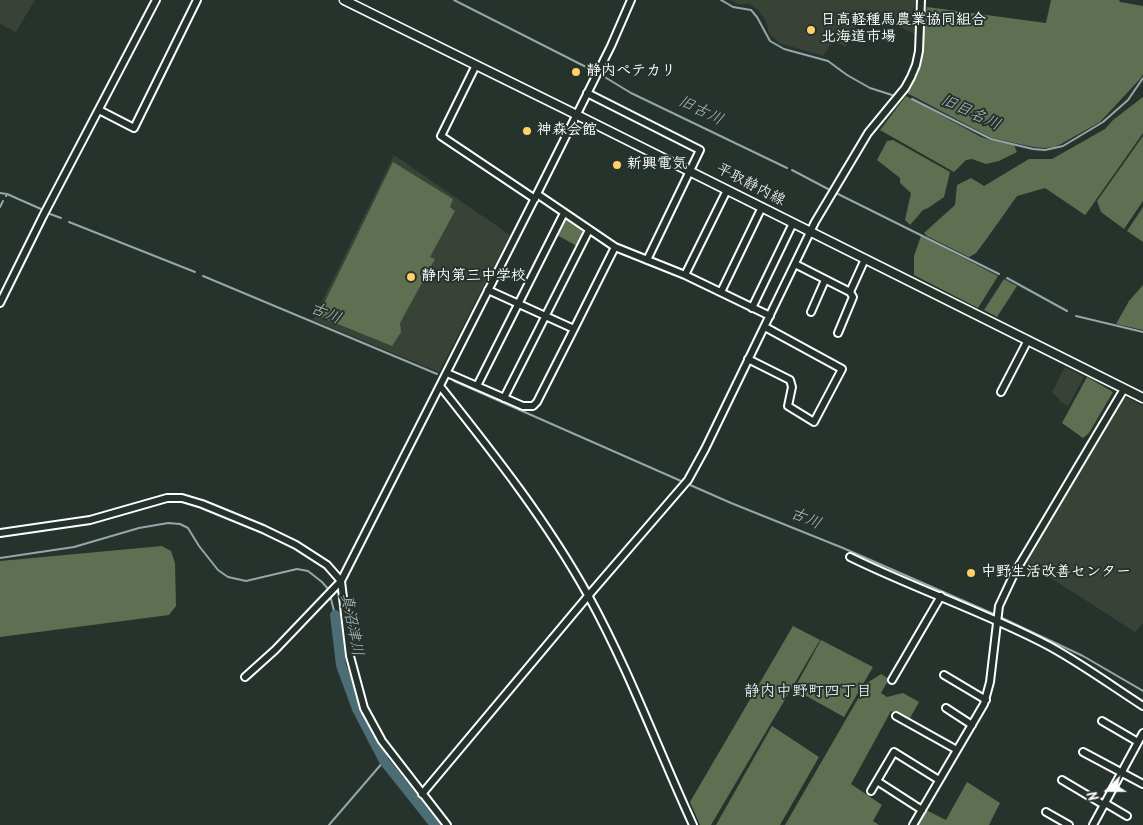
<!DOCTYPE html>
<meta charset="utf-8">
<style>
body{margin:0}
#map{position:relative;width:1143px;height:825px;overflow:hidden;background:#26332d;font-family:Kalam,sans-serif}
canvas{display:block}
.north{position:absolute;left:1083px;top:765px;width:50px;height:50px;-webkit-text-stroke:4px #26332d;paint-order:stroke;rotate:248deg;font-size:14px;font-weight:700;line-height:20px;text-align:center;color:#fff}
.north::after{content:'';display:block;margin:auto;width:18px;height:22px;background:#fff;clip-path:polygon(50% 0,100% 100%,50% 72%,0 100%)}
</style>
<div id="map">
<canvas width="1143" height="825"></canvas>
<div class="north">N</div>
</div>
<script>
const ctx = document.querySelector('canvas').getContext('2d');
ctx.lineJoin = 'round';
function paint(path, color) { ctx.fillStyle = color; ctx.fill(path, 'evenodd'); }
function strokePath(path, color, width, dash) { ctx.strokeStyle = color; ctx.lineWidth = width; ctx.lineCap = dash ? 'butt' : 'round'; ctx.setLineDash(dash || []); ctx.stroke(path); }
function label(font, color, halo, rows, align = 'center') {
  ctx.font = font + ' Kalam,"Klee One",sans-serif'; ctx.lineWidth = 4; ctx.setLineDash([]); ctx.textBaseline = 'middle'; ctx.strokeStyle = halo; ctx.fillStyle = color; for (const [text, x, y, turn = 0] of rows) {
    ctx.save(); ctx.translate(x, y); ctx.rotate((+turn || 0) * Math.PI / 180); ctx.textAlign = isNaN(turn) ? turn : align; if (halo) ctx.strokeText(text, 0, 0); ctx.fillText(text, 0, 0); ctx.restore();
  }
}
const built = new Path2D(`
 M 0,0 L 35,0 L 16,32 L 0,24 Z
 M 731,0 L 918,0 L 912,11 L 912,19 L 916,26 L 915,34 L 864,9 L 846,47 L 833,41 L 823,56 L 779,43 L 769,33 L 766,21 L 758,10 L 749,4 L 738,4 Z
 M 394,155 L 510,235 L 439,372 L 313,320 Z
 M 1065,367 L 1084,377 L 1068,406 L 1060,402 L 1060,400 L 1052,392 Z
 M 1124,396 L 1143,406 L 1143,623 L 1135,632 L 1026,562 Z`);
const green = new Path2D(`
 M 1051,0 L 1119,0 L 1120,2 L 1143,6 L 1143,74 L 1140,79 L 1100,122 L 1061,144 L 1054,147 L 1044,148 L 1033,147 L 992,138 L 907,93 L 921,61 L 927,7 L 1046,23 Z
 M 906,96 L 981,137 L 990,140 L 1014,145 L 1017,152 L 999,161 L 986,164 L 972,159 L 966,160 L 954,172 L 880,130 Z
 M 1143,97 L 1143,133 L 1086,214 L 1085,215 L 1045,188 L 1017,196 L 985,241 L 976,253 L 969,257 L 927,236 L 924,233 L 955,205 L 957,185 L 971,178 L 984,186 L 1029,159 L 1052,159 L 1105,129 L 1113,120 Z
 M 1143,136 L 1143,201 L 1124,229 L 1101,212 L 1097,201 Z
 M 893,140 L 950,172 L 944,197 L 928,208 L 923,210 L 910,225 L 905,220 L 911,193 L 900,183 L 900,178 L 877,160 L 887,141 Z
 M 393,162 L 453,199 L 450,207 L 455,211 L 430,257 L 435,259 L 400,323 L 401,332 L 392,346 L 318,316 Z
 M 1143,207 L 1143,242 L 1127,231 Z
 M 563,217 L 566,217 L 583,229 L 584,232 L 577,246 L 555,234 Z
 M 921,236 L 998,276 L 978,308 L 914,275 L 914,256 Z
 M 1004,279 L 1017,286 L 997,317 L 984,310 Z
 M 1143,285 L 1143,330 L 1116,324 L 1129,301 Z
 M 1087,377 L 1113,392 L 1089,433 L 1083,438 L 1062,423 Z
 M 162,546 L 171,551 L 175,563 L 176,606 L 169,615 L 0,637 L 0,561 Z
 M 793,626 L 820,640 L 711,825 L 700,825 L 690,802 Z
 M 821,640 L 873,667 L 844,717 L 794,689 Z
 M 881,674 L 889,679 L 881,693 L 887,697 L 903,693 L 919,702 L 909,720 L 891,711 L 851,784 L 882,805 L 873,821 L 879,825 L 785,825 L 867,683 Z
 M 772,726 L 819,757 L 780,825 L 716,825 Z
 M 967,782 L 1000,803 L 989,825 L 917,825 L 926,810 L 946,820 Z`);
const stream = new Path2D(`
 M 454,0 L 594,71
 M 721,0 L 733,7 L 751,10 L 757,17 L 770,41 L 784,49 L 828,61 L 847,75 L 870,88 L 892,95
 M 603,76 L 631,93 L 787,168
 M 912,99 L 991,139 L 1033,149 L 1045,150 L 1063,146 L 1103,122 L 1128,100 L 1143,78
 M 792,170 L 828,189
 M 0,193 L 7,194
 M 838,194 L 999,274
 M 6,196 L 7,194 L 41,209
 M 0,207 L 3,201
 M 50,214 L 61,218
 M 69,222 L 195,272
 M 203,276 L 437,374
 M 1007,278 L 1067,311
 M 1076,316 L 1143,332
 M 454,381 L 731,503 L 843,548 L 996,615
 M 0,558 L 74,547 L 139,528 L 168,523 L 180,524 L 188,528 L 199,546 L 218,570 L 228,577 L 246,581 L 297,569 L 308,571 L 322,582 L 329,590
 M 330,595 L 335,615
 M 1000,617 L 1083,656 L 1143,691
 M 329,825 L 384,761`);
const river = new Path2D(`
 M 335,615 L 341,665 L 357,709 L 384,761 L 435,825`);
const minor = new Path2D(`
 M 476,65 L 441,136 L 535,199
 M 587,93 L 700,150 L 647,260
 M 99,110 L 134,128 L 197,0
 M 537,194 L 615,247 L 685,275 L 770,316
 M 795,264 L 850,292
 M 685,275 L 727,190
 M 488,290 L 574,329 L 615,247
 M 721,292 L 762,207
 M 0,303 L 43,216 L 156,0
 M 752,308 L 793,223
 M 811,312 L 825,280
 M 838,333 L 853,297 L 850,292 L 865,259
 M 748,359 L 790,380 L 792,387 L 788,406 L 814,422 L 842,369 L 765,327
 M 447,373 L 523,406 L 533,406 L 537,402 L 574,329
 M 440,386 C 494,454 547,521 589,597 C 629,670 658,749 693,825
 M 477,386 L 564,213
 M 1001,392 L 1028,340
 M 504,398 L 589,230
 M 0,533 L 90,520 L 167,498 L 182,498 L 202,504 L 263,529 L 296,545 L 327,565 L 341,581 L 350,656 L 364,708 L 382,741 L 447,825
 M 850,557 C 915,589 985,612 1049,646 C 1082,664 1112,686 1143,706
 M 944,675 L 986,700
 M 245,677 L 275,650 L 341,581 L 537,194 L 611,46 L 631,0
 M 892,680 L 941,596
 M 946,708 L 972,725
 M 896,716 L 957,750
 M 1102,721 L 1138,742
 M 1083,752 L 1143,784
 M 1062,780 L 1104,805
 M 877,781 L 922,810
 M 871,791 L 894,752 L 939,780
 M 422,794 L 588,596 L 688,480 L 705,449 L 815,222 L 868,133 L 905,88 L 911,77 L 916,65 L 919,51 L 921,0
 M 1105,803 L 1127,816
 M 1046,812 L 1069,825
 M 913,825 L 984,704 L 990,682 L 999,606 L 1014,574 L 1124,389
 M 1093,825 L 1143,733`);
const major = new Path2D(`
 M 344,0 L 567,110 L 1143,398`);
const markers = [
 [811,30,5,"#ffd166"],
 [576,72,5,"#ffd166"],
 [527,131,5,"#ffd166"],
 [617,165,5,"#ffd166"],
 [411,277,5,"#ffd166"],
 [971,573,5,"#ffd166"]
];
const poiNames = [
 ["日高軽種馬農業協同組合",821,21],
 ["北海道市場",821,38],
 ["静内ぺテカリ",586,72],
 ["神森会館",537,131],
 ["新興電気",627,165],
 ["静内第三中学校",421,277],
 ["中野生活改善センター",981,573]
];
const streetNames = [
 ["平取静内線",750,186,27]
];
const waterNames = [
 ["旧古川",700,112,26],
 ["旧目名川",970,114,25],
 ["古川",325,315,23],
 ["古川",805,520,23],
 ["真沼津川",350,625,79]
];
const neighbourhoodNames = [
 ["静内中野町四丁目",808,693]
];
paint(built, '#394237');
paint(green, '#5f6f51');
strokePath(stream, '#94a7ab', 2);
strokePath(river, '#4c6d73', 10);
strokePath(minor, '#fff', 10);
strokePath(major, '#fff', 11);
strokePath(minor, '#26332d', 6);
strokePath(major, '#26332d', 8);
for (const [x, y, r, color] of markers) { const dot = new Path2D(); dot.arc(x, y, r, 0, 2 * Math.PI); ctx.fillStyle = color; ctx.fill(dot); strokePath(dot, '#26332d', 2); }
label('bold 15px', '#fff', '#26332d', poiNames, 'left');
label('15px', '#fff', '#26332d', streetNames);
label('italic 16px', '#aebdc0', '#26332d', waterNames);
label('16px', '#fff', '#26332d', neighbourhoodNames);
</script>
